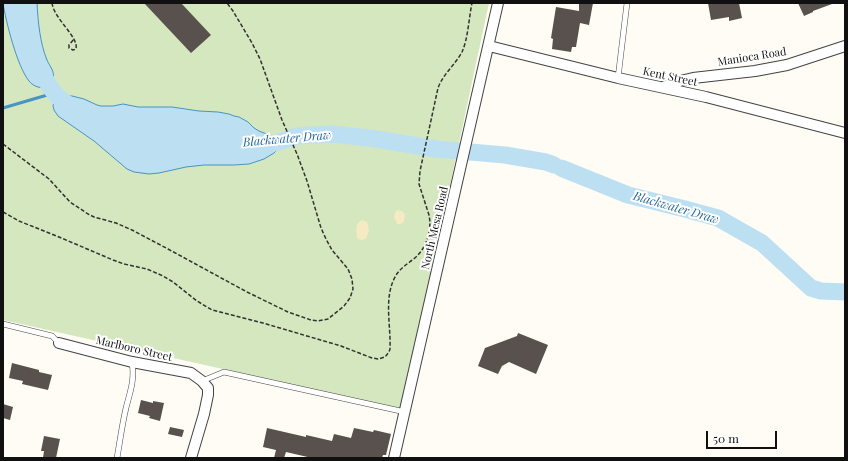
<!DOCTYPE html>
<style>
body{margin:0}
#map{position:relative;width:848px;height:461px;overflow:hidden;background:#fefcf4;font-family:"Playfair Display",serif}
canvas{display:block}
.frame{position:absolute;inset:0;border:4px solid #101010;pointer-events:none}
.scale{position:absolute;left:706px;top:431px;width:71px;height:18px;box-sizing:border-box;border:2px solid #101010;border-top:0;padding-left:5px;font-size:12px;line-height:14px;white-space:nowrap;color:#101010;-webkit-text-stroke:3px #fff;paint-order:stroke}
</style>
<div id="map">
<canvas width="848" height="461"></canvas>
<div class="frame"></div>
<div class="scale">50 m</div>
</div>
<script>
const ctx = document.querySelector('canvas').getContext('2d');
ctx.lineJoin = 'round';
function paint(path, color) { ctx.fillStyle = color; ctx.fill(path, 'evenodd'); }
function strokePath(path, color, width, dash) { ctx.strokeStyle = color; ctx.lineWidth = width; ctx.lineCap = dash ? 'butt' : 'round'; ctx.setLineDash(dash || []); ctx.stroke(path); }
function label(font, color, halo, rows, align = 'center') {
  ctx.font = font + ' "Playfair Display",serif'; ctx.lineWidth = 4; ctx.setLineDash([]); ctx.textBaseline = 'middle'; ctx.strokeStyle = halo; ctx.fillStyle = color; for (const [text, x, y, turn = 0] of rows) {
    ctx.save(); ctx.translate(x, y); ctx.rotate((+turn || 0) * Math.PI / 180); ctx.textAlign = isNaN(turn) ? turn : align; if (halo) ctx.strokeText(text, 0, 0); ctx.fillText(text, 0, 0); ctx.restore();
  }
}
const green = new Path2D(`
 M 3,3 L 489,3 L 402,409 L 3,320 Z`);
const sand = new Path2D(`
 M 397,210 L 402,211 L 405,214 L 404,222 L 400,224 L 397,224 L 396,221 L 394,218 L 395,212 Z
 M 362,220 L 367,222 L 369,230 L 366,239 L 360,240 L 357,238 C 357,231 354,224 362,220 Z`);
const water = new Path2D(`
 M 3,3 L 37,3 C 38,22 40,43 47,60 C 50,67 55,71 53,79 C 52,83 49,87 45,87 C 39,89 32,85 29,81 C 17,66 6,22 3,3 Z
 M 60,96 L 72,96 L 84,99 L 97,105 L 101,106 L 113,106 L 123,104 L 138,107 L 172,107 L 199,111 L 218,112 L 229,114 L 234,116 L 239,117 L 248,122 L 254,128 L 259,131 L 269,135 L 273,137 L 276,148 L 276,151 L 274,153 L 264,159 L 249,164 L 234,165 L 204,165 L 186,167 L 159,173 L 149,174 L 134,172 L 127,169 L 94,141 L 58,116 L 54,110 L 53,106 L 54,101 L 58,97 Z`);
const stream = new Path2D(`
 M 3,108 L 54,93`);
const river = new Path2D(`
 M 38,64 L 49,86 L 58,97 L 77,111
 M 251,144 L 275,143 L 297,136 L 332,134 L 370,138 L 436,149 L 505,155 L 546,162 L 554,165
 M 561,168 L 628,195 L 685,209 L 718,218 L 762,243 L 811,288 L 821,291 L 845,292`);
const building = new Path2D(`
 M 144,3 L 181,3 L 211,35 L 191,53 Z
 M 579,3 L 593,3 L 589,25 L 580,23 L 576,47 L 572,47 L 571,52 L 552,49 L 553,39 L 551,38 L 556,7 L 579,11 Z
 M 708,3 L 739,3 L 742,18 L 729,21 L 729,17 L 711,20 Z
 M 798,3 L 832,3 L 832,4 L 813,11 L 813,12 L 804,16 Z
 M 518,333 L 548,345 L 536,374 L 509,362 L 502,366 L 498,374 L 478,366 L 485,348 L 517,336 Z
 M 12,363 L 39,370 L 39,372 L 52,375 L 48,390 L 22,384 L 23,381 L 9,378 Z
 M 141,400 L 153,403 L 153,401 L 164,403 L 160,421 L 149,418 L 150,416 L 138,413 Z
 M 3,404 L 13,407 L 10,420 L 3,418 Z
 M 170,427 L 184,430 L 182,437 L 168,434 Z
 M 267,428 L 306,437 L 306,435 L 332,441 L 334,434 L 351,438 L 354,428 L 373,432 L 374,430 L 391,434 L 386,455 L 383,455 L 382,458 L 312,458 L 286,452 L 284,458 L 274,458 L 276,450 L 263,447 Z
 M 44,436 L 60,439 L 56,458 L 43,458 L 44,451 L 41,451 Z`);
const path = new Path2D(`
 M 52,3 C 54,19 79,37 76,49 L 73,50 L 69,48 L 69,45 L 74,39
 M 3,144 L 49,179 L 70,202 L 88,214 L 94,217 L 116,223 L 132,230 L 168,249 L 247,292 L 288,312 L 311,320 L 318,321 L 328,319 L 344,306 L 350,298 L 353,289 L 352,279 L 348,269 L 332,250 L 326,239 L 321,228 L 307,181 L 297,154 L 282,120 L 260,59 L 252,43 L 233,11 L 227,3
 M 3,212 L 19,221 L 59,237 L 113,260 L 124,264 L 147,269 L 163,276 L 173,282 L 197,301 L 212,310 L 263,323 L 341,346 L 372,358 L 378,359 L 385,357 L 389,352 L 390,349 C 391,326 384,300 394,279 C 399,268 408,264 416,257 C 427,247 432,229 429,215 L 419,184 L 420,171 L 438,88 C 443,74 455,65 462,52 C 468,39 469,17 472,3`);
const service = new Path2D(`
 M 618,78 L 627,3
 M 3,324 L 52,336 L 59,343
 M 202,381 L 224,372 L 405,412
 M 117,458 C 120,441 122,425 126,408 C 130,392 135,380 132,362`);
const minor = new Path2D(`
 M 489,46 L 618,78 L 706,97 L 845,133
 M 663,87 L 680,81 L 693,78 L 755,71 L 787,65 L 845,46
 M 59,343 L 132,362 L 191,373 L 202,381 L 208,388 L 208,395 L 204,414 L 191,458
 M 394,458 L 498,3`);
const streetNames = [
 ["Manioca Road",752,57,-9],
 ["Kent Street",670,77,12],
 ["North Mesa Road",435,228,-77],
 ["Marlboro Street",134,349,13]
];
const waterNames = [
 ["Blackwater Draw",287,139,-5],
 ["Blackwater Draw",676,208,16]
];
paint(green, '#d4e7bf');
paint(sand, '#f6eac3');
paint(water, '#bcdff2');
strokePath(water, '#4894c3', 1);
strokePath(stream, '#4894c3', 3);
strokePath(river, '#bcdff2', 17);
paint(building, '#58514d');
strokePath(service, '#434343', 6);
strokePath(minor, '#434343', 12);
strokePath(path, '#323232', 1.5, [4, 2]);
strokePath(service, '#fff', 5);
strokePath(minor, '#fff', 10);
label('11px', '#101010', '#fff', streetNames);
label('italic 12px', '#226799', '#fff', waterNames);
</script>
